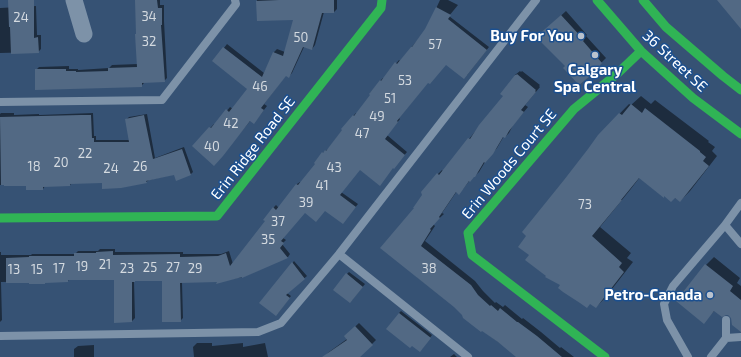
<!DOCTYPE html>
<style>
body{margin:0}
canvas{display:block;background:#365274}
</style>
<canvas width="741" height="357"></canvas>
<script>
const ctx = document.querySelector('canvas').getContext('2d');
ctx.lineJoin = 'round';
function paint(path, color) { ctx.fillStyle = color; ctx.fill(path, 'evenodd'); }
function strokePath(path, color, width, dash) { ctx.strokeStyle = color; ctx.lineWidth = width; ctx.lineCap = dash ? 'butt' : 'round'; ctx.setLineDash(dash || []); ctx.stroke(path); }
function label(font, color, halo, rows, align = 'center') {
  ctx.font = font + ' "Exo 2",sans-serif'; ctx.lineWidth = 3; ctx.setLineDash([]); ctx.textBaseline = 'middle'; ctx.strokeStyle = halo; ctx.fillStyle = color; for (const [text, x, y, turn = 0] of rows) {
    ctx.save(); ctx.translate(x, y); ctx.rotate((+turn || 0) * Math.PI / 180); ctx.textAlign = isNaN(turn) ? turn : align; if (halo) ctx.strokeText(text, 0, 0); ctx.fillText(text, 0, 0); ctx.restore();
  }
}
const shadow = new Path2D(`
 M 132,0 L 160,0 L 160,5 L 164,5 L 164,21 L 167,78 L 164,81 L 144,81 L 144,83 L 141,86 L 36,70 L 39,67 L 69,66 L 69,69 L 78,69 L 78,70 L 109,68 L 112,65 L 138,64 L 136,0 Z
 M 257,0 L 337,0 L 337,9 L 334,12 L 324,12 L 315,45 L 312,49 L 304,47 L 292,73 L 289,76 L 286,75 L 264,104 L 267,106 L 257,119 L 251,120 L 217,161 L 193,146 L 214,124 L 215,125 L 230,107 L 233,109 L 249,88 L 214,61 L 227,44 L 264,73 L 274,52 L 277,49 L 285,52 L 294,19 L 258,20 Z
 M 440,0 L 448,0 L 458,5 L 449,16 L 489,47 L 467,75 L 446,64 L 428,82 L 399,118 L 400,119 L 387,135 L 407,152 L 396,165 L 360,169 L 341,192 L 358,204 L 345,220 L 325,210 L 305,211 L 283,238 L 286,240 L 282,244 L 290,254 L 288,257 L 243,277 L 218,281 L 182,282 L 183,318 L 180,321 L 163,280 L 136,280 L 134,281 L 135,318 L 132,321 L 115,279 L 69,279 L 68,281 L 1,282 L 2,320 L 0,322 L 0,252 L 1,252 L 1,255 L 31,255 L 32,254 L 75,254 L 78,251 L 98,251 L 100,249 L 115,249 L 115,252 L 183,252 L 183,254 L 221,254 L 229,251 L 233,264 L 266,221 L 273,208 L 276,205 L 279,208 L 297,184 L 300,182 L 301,183 L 316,164 L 315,163 L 323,153 L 329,148 L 353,116 L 356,113 L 357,114 L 372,95 L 370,93 L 381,80 L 383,78 L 384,78 L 399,60 L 400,61 L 426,30 Z
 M 36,6 L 37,35 L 41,35 L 41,49 L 38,52 L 0,53 L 0,8 Z
 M 566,11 L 587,35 L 586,36 L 606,58 L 589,75 L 566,66 L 542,33 Z
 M 520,71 L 521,72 L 522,71 L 540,85 L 539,86 L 540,87 L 525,105 L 528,107 L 513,125 L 509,133 L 505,137 L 504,136 L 497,148 L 485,162 L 479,172 L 470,180 L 463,189 L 457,191 L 442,213 L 444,214 L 433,224 L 435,226 L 425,241 L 475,281 L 483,291 L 495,303 L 496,302 L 503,307 L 505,305 L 522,319 L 523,318 L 541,332 L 560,348 L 561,347 L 574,357 L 519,357 L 482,330 L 463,315 L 454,306 L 417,277 L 415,208 L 438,174 L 442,170 L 443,171 L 504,96 L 515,75 Z
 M 641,96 L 651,104 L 655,100 L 709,141 L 708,142 L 715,147 L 712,151 L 717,156 L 690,191 L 680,201 L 640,177 L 630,190 L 600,227 L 631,253 L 627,258 L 633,262 L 605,298 L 596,307 L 561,285 L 598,136 L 629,104 L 631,105 Z
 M 1,113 L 14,113 L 14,115 L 39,114 L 39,115 L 93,113 L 94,136 L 96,136 L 96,140 L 130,140 L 126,120 L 129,117 L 147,114 L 155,158 L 184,147 L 193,172 L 191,174 L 175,174 L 149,180 L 146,182 L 72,183 L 70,185 L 45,186 L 43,189 L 27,184 L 0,185 L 0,114 Z
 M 714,257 L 740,278 L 737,283 L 741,286 L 741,331 L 729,314 L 715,310 L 704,322 L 677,301 L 706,265 Z
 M 294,261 L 307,276 L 287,293 L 291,296 L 278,313 L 261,302 Z
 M 349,272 L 365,284 L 352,300 L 347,274 Z
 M 401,311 L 432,335 L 422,349 L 399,313 Z
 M 359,323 L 376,340 L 359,357 L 326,357 L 325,356 L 329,352 L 347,339 L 345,336 Z
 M 197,343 L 212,343 L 212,346 L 243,343 L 243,347 L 265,343 L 268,357 L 194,357 L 193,347 Z
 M 94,345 L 94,357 L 74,357 L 74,349 L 78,346 Z
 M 454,354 L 457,357 L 450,357 Z`);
const building = new Path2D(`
 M 8,0 L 34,0 L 34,38 L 38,37 L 39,53 L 11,54 L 10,27 L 9,27 Z
 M 135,0 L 157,0 L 158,8 L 162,8 L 162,25 L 161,25 L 165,82 L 142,83 L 142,87 L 35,90 L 35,69 L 66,69 L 66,71 L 76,71 L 76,72 L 108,71 L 108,68 L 137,67 L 135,34 L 136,34 Z
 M 279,0 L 334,0 L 334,13 L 322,13 L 312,50 L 303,47 L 289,78 L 286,76 L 261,108 L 264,110 L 254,124 L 250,121 L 223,156 L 214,166 L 192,146 L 209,127 L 211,128 L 226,109 L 229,112 L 247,89 L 212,61 L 223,47 L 262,77 L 273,52 L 283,56 L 293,20 L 257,21 L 256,1 Z
 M 717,0 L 741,0 L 741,29 Z
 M 436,7 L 451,15 L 448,19 L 487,50 L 464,79 L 446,65 L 430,84 L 428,83 L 397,121 L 398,122 L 385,139 L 405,155 L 394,169 L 393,168 L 380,186 L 360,170 L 340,195 L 356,207 L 343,224 L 325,211 L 316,222 L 305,213 L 281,241 L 284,243 L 280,248 L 288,258 L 242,278 L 242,277 L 216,284 L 217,282 L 180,283 L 181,322 L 162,322 L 162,281 L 135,281 L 135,282 L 132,282 L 132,322 L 114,323 L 114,280 L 68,280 L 68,282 L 45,283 L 45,284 L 29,284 L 29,283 L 6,283 L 6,258 L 29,257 L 29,256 L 74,256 L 74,253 L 96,253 L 96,252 L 113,251 L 113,255 L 180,254 L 180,257 L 218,256 L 226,253 L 230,266 L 265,221 L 263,220 L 273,207 L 276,210 L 296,184 L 298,185 L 315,164 L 314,163 L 322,152 L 323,153 L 325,150 L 326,151 L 342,130 L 341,129 L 353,115 L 354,116 L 370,95 L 369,94 L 380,80 L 381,81 L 395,62 L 397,64 L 411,47 L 412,47 L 425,29 Z
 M 561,15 L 584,40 L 583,41 L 602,63 L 590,76 L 579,85 L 565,70 L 563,68 L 565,66 L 536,37 Z
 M 517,74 L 536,90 L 535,91 L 536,92 L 521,110 L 524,112 L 509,131 L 505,138 L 503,137 L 493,154 L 485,163 L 484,162 L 475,177 L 474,177 L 470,182 L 469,181 L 459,195 L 456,192 L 439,217 L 440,218 L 430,229 L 431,230 L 421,246 L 471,285 L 478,295 L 490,306 L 491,305 L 498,311 L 500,308 L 517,322 L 518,322 L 537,336 L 562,357 L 516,357 L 498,342 L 482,331 L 481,332 L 463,318 L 462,315 L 454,307 L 380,248 L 414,208 L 413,208 L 422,195 L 421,192 L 437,173 L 439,175 L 468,138 L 470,139 L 479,125 L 503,96 L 500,94 L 515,75 L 516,75 Z
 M 631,104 L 642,113 L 645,108 L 700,151 L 700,152 L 706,157 L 703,161 L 709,166 L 680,202 L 675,198 L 671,202 L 664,196 L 664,198 L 639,178 L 621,200 L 622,200 L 592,236 L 622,263 L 619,267 L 624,272 L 596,308 L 590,304 L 587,308 L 580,303 L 563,292 L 558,288 L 560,285 L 545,277 L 546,276 L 525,260 L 529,255 L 518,247 L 526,236 L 522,232 L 564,180 L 588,149 L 598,135 L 619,113 L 622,115 Z
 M 81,115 L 91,115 L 92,138 L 94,138 L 94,142 L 129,142 L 125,119 L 144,115 L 153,159 L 182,149 L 191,175 L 176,181 L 174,175 L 146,181 L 147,183 L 121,188 L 102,189 L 102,183 L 70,184 L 70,186 L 43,187 L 43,190 L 26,190 L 26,186 L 4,186 L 4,185 L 1,185 L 0,117 Z
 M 292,262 L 305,279 L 286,295 L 290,298 L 276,316 L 259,303 Z
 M 705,264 L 733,286 L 730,291 L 741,300 L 741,332 L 732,325 L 731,318 L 728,315 L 726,315 L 722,317 L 714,311 L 704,324 L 676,301 Z
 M 346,273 L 363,287 L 350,303 L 333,290 Z
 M 399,313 L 431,338 L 420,352 L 412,346 L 410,348 L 386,329 Z
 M 355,326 L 373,345 L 360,357 L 322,357 L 347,340 L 344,336 Z`);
const lane = new Path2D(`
 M 0,102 L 162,100 L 236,4 L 235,0
 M 741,203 L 725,225 L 741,244
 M 339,254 L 468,357
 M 0,336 L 258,332 L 281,323 L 339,254 L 536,0
 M 726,338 L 726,320
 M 688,357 L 667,320 L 664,304 L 673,286 L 725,225
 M 711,357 L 726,338 L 741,337`);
const street = new Path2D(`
 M 74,0 L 84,34`);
const fast = new Path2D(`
 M 597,0 L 641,51 L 693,98 L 741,134
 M 643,0 L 666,27 L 723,76 L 741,90
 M 0,218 L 217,216 L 381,8 L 382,0
 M 605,357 L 472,255 L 468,233 L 574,109 L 618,73 L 641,51`);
const markers = [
 [581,36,4,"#b9c2ce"],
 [595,55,4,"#b9c2ce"],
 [710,295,4,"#b9c2ce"]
];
const numberNames = [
 ["34",149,17],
 ["24",21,18],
 ["50",301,38],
 ["32",149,42],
 ["57",435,45],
 ["53",405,81],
 ["46",260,87],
 ["51",390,99],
 ["49",377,117],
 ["42",231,124],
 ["47",362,134],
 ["40",212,147],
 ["22",85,154],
 ["20",61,163],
 ["18",34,167],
 ["26",140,167],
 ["43",334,168],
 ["24",111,169],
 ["41",322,186],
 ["39",306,203],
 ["73",585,205],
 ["37",278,222],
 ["35",268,240],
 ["21",105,265],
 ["19",82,267],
 ["25",150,268],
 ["27",173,268],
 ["17",59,269],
 ["23",127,269],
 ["29",195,269],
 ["38",429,269],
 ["13",14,270],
 ["15",37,270]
];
const poiNames = [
 ["Buy For You",573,36],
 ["Calgary",595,70,"center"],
 ["Spa Central",595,87,"center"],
 ["Petro-Canada",702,295]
];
const streetNames = [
 ["36 Street SE",675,61,43],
 ["Erin Ridge Road SE",253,148,-52],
 ["Erin Woods Court SE",509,164,-50]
];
paint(shadow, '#0007');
paint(building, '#526984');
strokePath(lane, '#7d92a8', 8);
strokePath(street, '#7d92a8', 17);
strokePath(fast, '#30b455', 9);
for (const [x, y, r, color] of markers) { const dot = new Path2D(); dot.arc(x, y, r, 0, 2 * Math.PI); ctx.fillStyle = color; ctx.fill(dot); strokePath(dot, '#1b4f8f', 1.5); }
label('13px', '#d4dae0', null, numberNames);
label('bold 15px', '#fff', '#1b4f8f', poiNames, 'right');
label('15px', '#fff', '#1b4f8f', streetNames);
</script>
